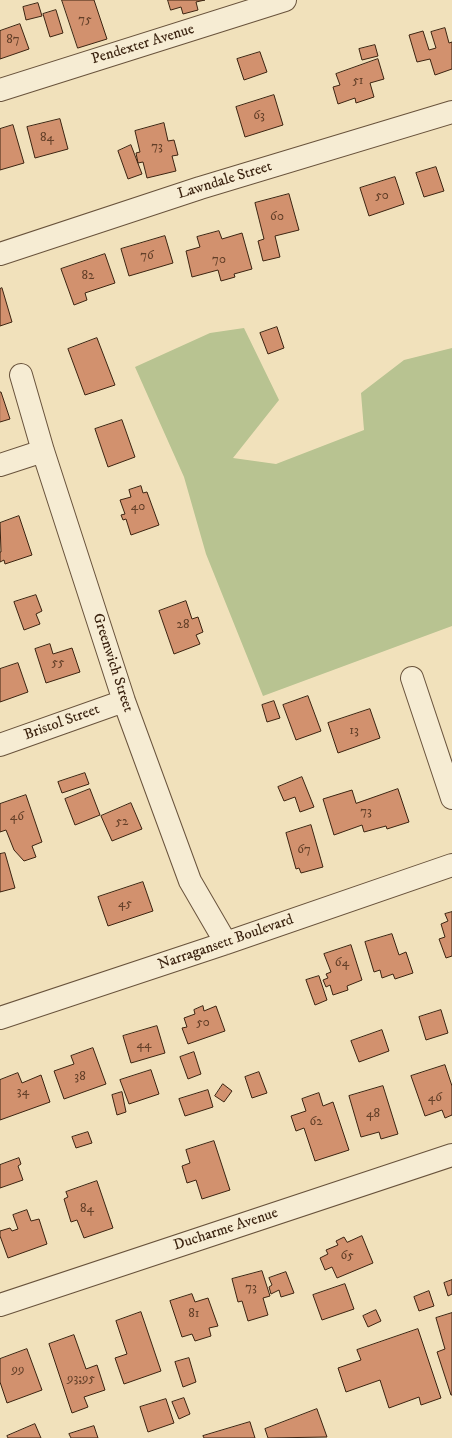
<!DOCTYPE html>
<style>
body{margin:0}
canvas{display:block;background:#f1e1bb}
</style>
<canvas width="452" height="1438"></canvas>
<script>
const ctx = document.querySelector('canvas').getContext('2d');
ctx.lineJoin = 'round';
function paint(path, color) { ctx.fillStyle = color; ctx.fill(path, 'evenodd'); }
function strokePath(path, color, width, dash) { ctx.strokeStyle = color; ctx.lineWidth = width; ctx.lineCap = dash ? 'butt' : 'round'; ctx.setLineDash(dash || []); ctx.stroke(path); }
function label(font, color, halo, rows, align = 'center') {
  ctx.font = font + ' "IM FELL DW Pica",serif'; ctx.lineWidth = 3; ctx.setLineDash([]); ctx.textBaseline = 'middle'; ctx.strokeStyle = halo; ctx.fillStyle = color; for (const [text, x, y, turn = 0] of rows) {
    ctx.save(); ctx.translate(x, y); ctx.rotate((+turn || 0) * Math.PI / 180); ctx.textAlign = isNaN(turn) ? turn : align; if (halo) ctx.strokeText(text, 0, 0); ctx.fillText(text, 0, 0); ctx.restore();
  }
}
const green = new Path2D(`
 M 244,328 L 279,400 L 233,458 L 276,464 L 364,430 L 361,393 L 404,360 L 452,348 L 452,626 L 263,696 L 206,554 L 184,477 L 135,367 L 210,333 Z`);
const building = new Path2D(`
 M 62,0 L 94,0 L 107,39 L 78,48 Z
 M 168,0 L 205,0 L 196,2 L 198,10 L 183,14 L 181,7 L 171,10 Z
 M 38,3 L 42,16 L 26,20 L 23,7 Z
 M 56,10 L 63,33 L 50,37 L 43,14 Z
 M 20,24 L 29,49 L 0,59 L 0,31 Z
 M 445,28 L 449,43 L 452,42 L 452,69 L 435,75 L 430,59 L 417,62 L 409,35 L 423,31 L 429,50 L 436,48 L 431,32 Z
 M 375,45 L 378,56 L 362,60 L 359,49 Z
 M 260,52 L 267,72 L 244,80 L 237,59 Z
 M 378,59 L 384,79 L 370,83 L 374,97 L 356,103 L 355,98 L 338,104 L 333,87 L 340,85 L 336,74 Z
 M 274,95 L 283,125 L 245,137 L 236,107 Z
 M 60,119 L 68,149 L 35,158 L 27,127 Z
 M 164,123 L 168,141 L 174,140 L 178,155 L 172,156 L 176,171 L 147,178 L 143,162 L 138,163 L 136,153 L 140,152 L 135,131 Z
 M 13,125 L 24,163 L 0,170 L 0,129 Z
 M 131,145 L 142,174 L 128,179 L 118,151 Z
 M 436,167 L 444,191 L 424,197 L 416,173 Z
 M 395,177 L 404,204 L 369,216 L 360,188 Z
 M 289,194 L 299,230 L 275,236 L 280,257 L 263,261 L 258,241 L 264,239 L 255,203 Z
 M 219,231 L 222,239 L 242,233 L 252,269 L 234,274 L 235,277 L 221,281 L 218,270 L 192,277 L 186,251 L 200,247 L 197,237 Z
 M 165,236 L 173,263 L 129,276 L 121,249 Z
 M 105,254 L 115,283 L 85,293 L 87,300 L 74,305 L 61,269 Z
 M 2,288 L 12,322 L 0,326 L 0,289 Z
 M 277,327 L 284,348 L 268,354 L 260,333 Z
 M 97,338 L 115,385 L 85,395 L 68,349 Z
 M 0,392 L 1,392 L 10,419 L 0,422 Z
 M 122,420 L 135,457 L 108,467 L 95,429 Z
 M 141,486 L 143,493 L 147,492 L 159,525 L 131,535 L 126,519 L 123,520 L 121,515 L 125,514 L 120,500 L 131,497 L 129,490 Z
 M 19,516 L 32,555 L 5,564 L 4,560 L 0,562 L 0,552 L 1,552 L 0,523 Z
 M 36,595 L 42,611 L 36,614 L 40,624 L 24,630 L 14,602 Z
 M 186,601 L 192,619 L 198,617 L 203,632 L 196,635 L 200,644 L 174,654 L 159,611 Z
 M 50,644 L 53,654 L 72,648 L 80,672 L 46,683 L 35,649 Z
 M 18,663 L 28,692 L 0,702 L 0,669 Z
 M 308,696 L 321,731 L 296,740 L 283,705 Z
 M 274,701 L 280,718 L 267,722 L 262,705 Z
 M 370,709 L 380,738 L 338,753 L 328,723 Z
 M 85,773 L 89,784 L 62,793 L 58,782 Z
 M 302,777 L 314,807 L 300,812 L 295,797 L 284,801 L 278,787 Z
 M 90,789 L 100,815 L 75,825 L 65,799 Z
 M 398,789 L 409,822 L 387,829 L 386,826 L 364,832 L 362,825 L 334,835 L 323,799 L 352,790 L 356,803 Z
 M 26,795 L 42,842 L 32,846 L 36,857 L 24,861 L 14,850 L 6,830 L 0,832 L 0,804 Z
 M 131,803 L 142,829 L 112,841 L 101,816 Z
 M 311,825 L 323,867 L 301,873 L 299,868 L 296,869 L 286,833 Z
 M 5,853 L 15,888 L 0,892 L 0,854 Z
 M 143,882 L 153,911 L 108,926 L 98,897 Z
 M 452,912 L 452,956 L 446,958 L 439,939 L 445,937 L 441,924 L 448,921 L 445,914 Z
 M 392,934 L 399,955 L 406,952 L 413,973 L 395,979 L 393,974 L 382,978 L 380,970 L 374,972 L 365,942 Z
 M 351,945 L 362,980 L 347,986 L 348,990 L 333,995 L 330,985 L 326,987 L 323,980 L 328,978 L 326,974 L 331,972 L 324,954 Z
 M 319,976 L 327,1000 L 315,1005 L 306,980 Z
 M 203,1006 L 204,1011 L 216,1006 L 225,1031 L 188,1044 L 182,1028 L 187,1027 L 184,1018 L 195,1014 L 194,1010 Z
 M 441,1010 L 448,1033 L 426,1040 L 419,1017 Z
 M 157,1026 L 165,1053 L 131,1063 L 123,1036 Z
 M 382,1030 L 389,1051 L 359,1062 L 351,1041 Z
 M 93,1048 L 106,1084 L 64,1099 L 54,1071 L 74,1064 L 71,1056 Z
 M 194,1052 L 201,1074 L 188,1079 L 180,1057 Z
 M 445,1065 L 452,1086 L 452,1115 L 445,1118 L 442,1110 L 425,1116 L 411,1076 Z
 M 151,1070 L 159,1094 L 129,1104 L 120,1080 Z
 M 259,1072 L 267,1093 L 252,1098 L 245,1077 Z
 M 18,1073 L 22,1083 L 41,1075 L 50,1102 L 0,1120 L 0,1080 Z
 M 223,1084 L 232,1091 L 224,1102 L 215,1096 Z
 M 383,1086 L 398,1134 L 381,1139 L 379,1132 L 361,1137 L 349,1096 Z
 M 208,1090 L 213,1107 L 185,1116 L 179,1099 Z
 M 122,1092 L 126,1112 L 117,1115 L 112,1095 Z
 M 319,1093 L 323,1106 L 333,1102 L 349,1150 L 315,1161 L 304,1128 L 296,1131 L 291,1116 L 306,1111 L 302,1099 Z
 M 88,1132 L 92,1143 L 76,1148 L 72,1137 Z
 M 214,1141 L 230,1190 L 202,1199 L 196,1180 L 187,1183 L 182,1166 L 190,1163 L 186,1150 Z
 M 19,1158 L 21,1164 L 18,1166 L 23,1180 L 0,1188 L 0,1165 Z
 M 97,1181 L 113,1228 L 84,1238 L 77,1220 L 71,1222 L 64,1199 L 68,1197 L 66,1192 Z
 M 27,1210 L 31,1221 L 39,1219 L 47,1244 L 8,1258 L 0,1236 L 0,1231 L 10,1228 L 12,1231 L 18,1229 L 13,1215 Z
 M 362,1236 L 373,1263 L 337,1278 L 332,1267 L 325,1270 L 320,1258 L 328,1254 L 326,1250 L 338,1245 L 336,1241 L 344,1237 L 347,1242 Z
 M 262,1271 L 270,1296 L 263,1298 L 268,1315 L 248,1321 L 242,1301 L 238,1302 L 232,1279 Z
 M 286,1272 L 294,1293 L 281,1297 L 279,1290 L 271,1294 L 269,1287 L 272,1285 L 269,1278 Z
 M 452,1280 L 452,1294 L 448,1296 L 444,1283 Z
 M 345,1284 L 354,1309 L 322,1320 L 313,1295 Z
 M 429,1291 L 434,1306 L 419,1311 L 414,1297 Z
 M 192,1294 L 195,1302 L 208,1298 L 218,1326 L 209,1328 L 211,1336 L 195,1341 L 192,1334 L 182,1337 L 170,1301 Z
 M 376,1310 L 381,1321 L 368,1327 L 363,1316 Z
 M 141,1312 L 161,1371 L 124,1384 L 115,1358 L 127,1354 L 116,1321 Z
 M 452,1313 L 452,1395 L 451,1395 L 437,1352 L 445,1349 L 436,1318 Z
 M 418,1329 L 441,1398 L 421,1405 L 419,1397 L 389,1408 L 380,1380 L 346,1392 L 338,1368 L 361,1360 L 357,1350 Z
 M 74,1335 L 86,1369 L 97,1365 L 105,1390 L 84,1397 L 88,1407 L 72,1413 L 49,1344 Z
 M 27,1349 L 42,1390 L 7,1403 L 0,1382 L 0,1359 Z
 M 189,1358 L 196,1382 L 183,1387 L 175,1362 Z
 M 184,1398 L 190,1414 L 179,1419 L 172,1402 Z
 M 166,1399 L 174,1423 L 148,1432 L 140,1407 Z
 M 317,1409 L 327,1437 L 268,1438 L 265,1429 Z
 M 250,1422 L 255,1438 L 204,1438 L 203,1436 Z
 M 35,1424 L 41,1438 L 8,1438 L 7,1436 Z
 M 94,1426 L 98,1438 L 71,1438 L 69,1434 Z`);
const minor = new Path2D(`
 M 0,90 L 285,0
 M 0,254 L 200,188 L 452,112
 M 21,375 L 43,451 L 124,701 L 190,881 L 226,943
 M 0,465 L 43,451
 M 412,678 L 452,798
 M 0,745 L 124,701
 M 0,1018 L 226,943 L 452,865
 M 0,1305 L 452,1155`);
const numberNames = [
 ["75",85,20],
 ["87",13,40],
 ["51",358,81],
 ["63",259,116],
 ["84",47,138],
 ["73",157,147],
 ["50",382,196],
 ["60",277,217],
 ["76",147,256],
 ["70",219,260],
 ["82",88,276],
 ["40",138,507],
 ["28",183,625],
 ["55",58,663],
 ["13",354,731],
 ["73",366,812],
 ["46",17,817],
 ["52",122,822],
 ["67",304,850],
 ["45",125,904],
 ["64",342,963],
 ["50",203,1023],
 ["44",144,1045],
 ["38",80,1077],
 ["34",23,1092],
 ["46",435,1098],
 ["48",373,1114],
 ["62",316,1122],
 ["84",87,1209],
 ["65",347,1256],
 ["73",251,1288],
 ["81",194,1314],
 ["99",18,1370],
 ["93;95",81,1379]
];
const streetNames = [
 ["Pendexter Avenue",143,45,-17],
 ["Lawndale Street",225,181,-17],
 ["Greenwich Street",112,663,72],
 ["Bristol Street",62,723,-20],
 ["Narragansett Boulevard",226,943,-19],
 ["Ducharme Avenue",226,1230,-18]
];
paint(green, '#b8c391');
paint(building, '#d2916e');
strokePath(building, '#3c2411', 1);
strokePath(minor, '#69533c', 24);
strokePath(minor, '#f6ecd3', 22);
label('13px', '#623f28', null, numberNames);
label('15px', '#3c2411', '#f6ecd3', streetNames);
</script>
